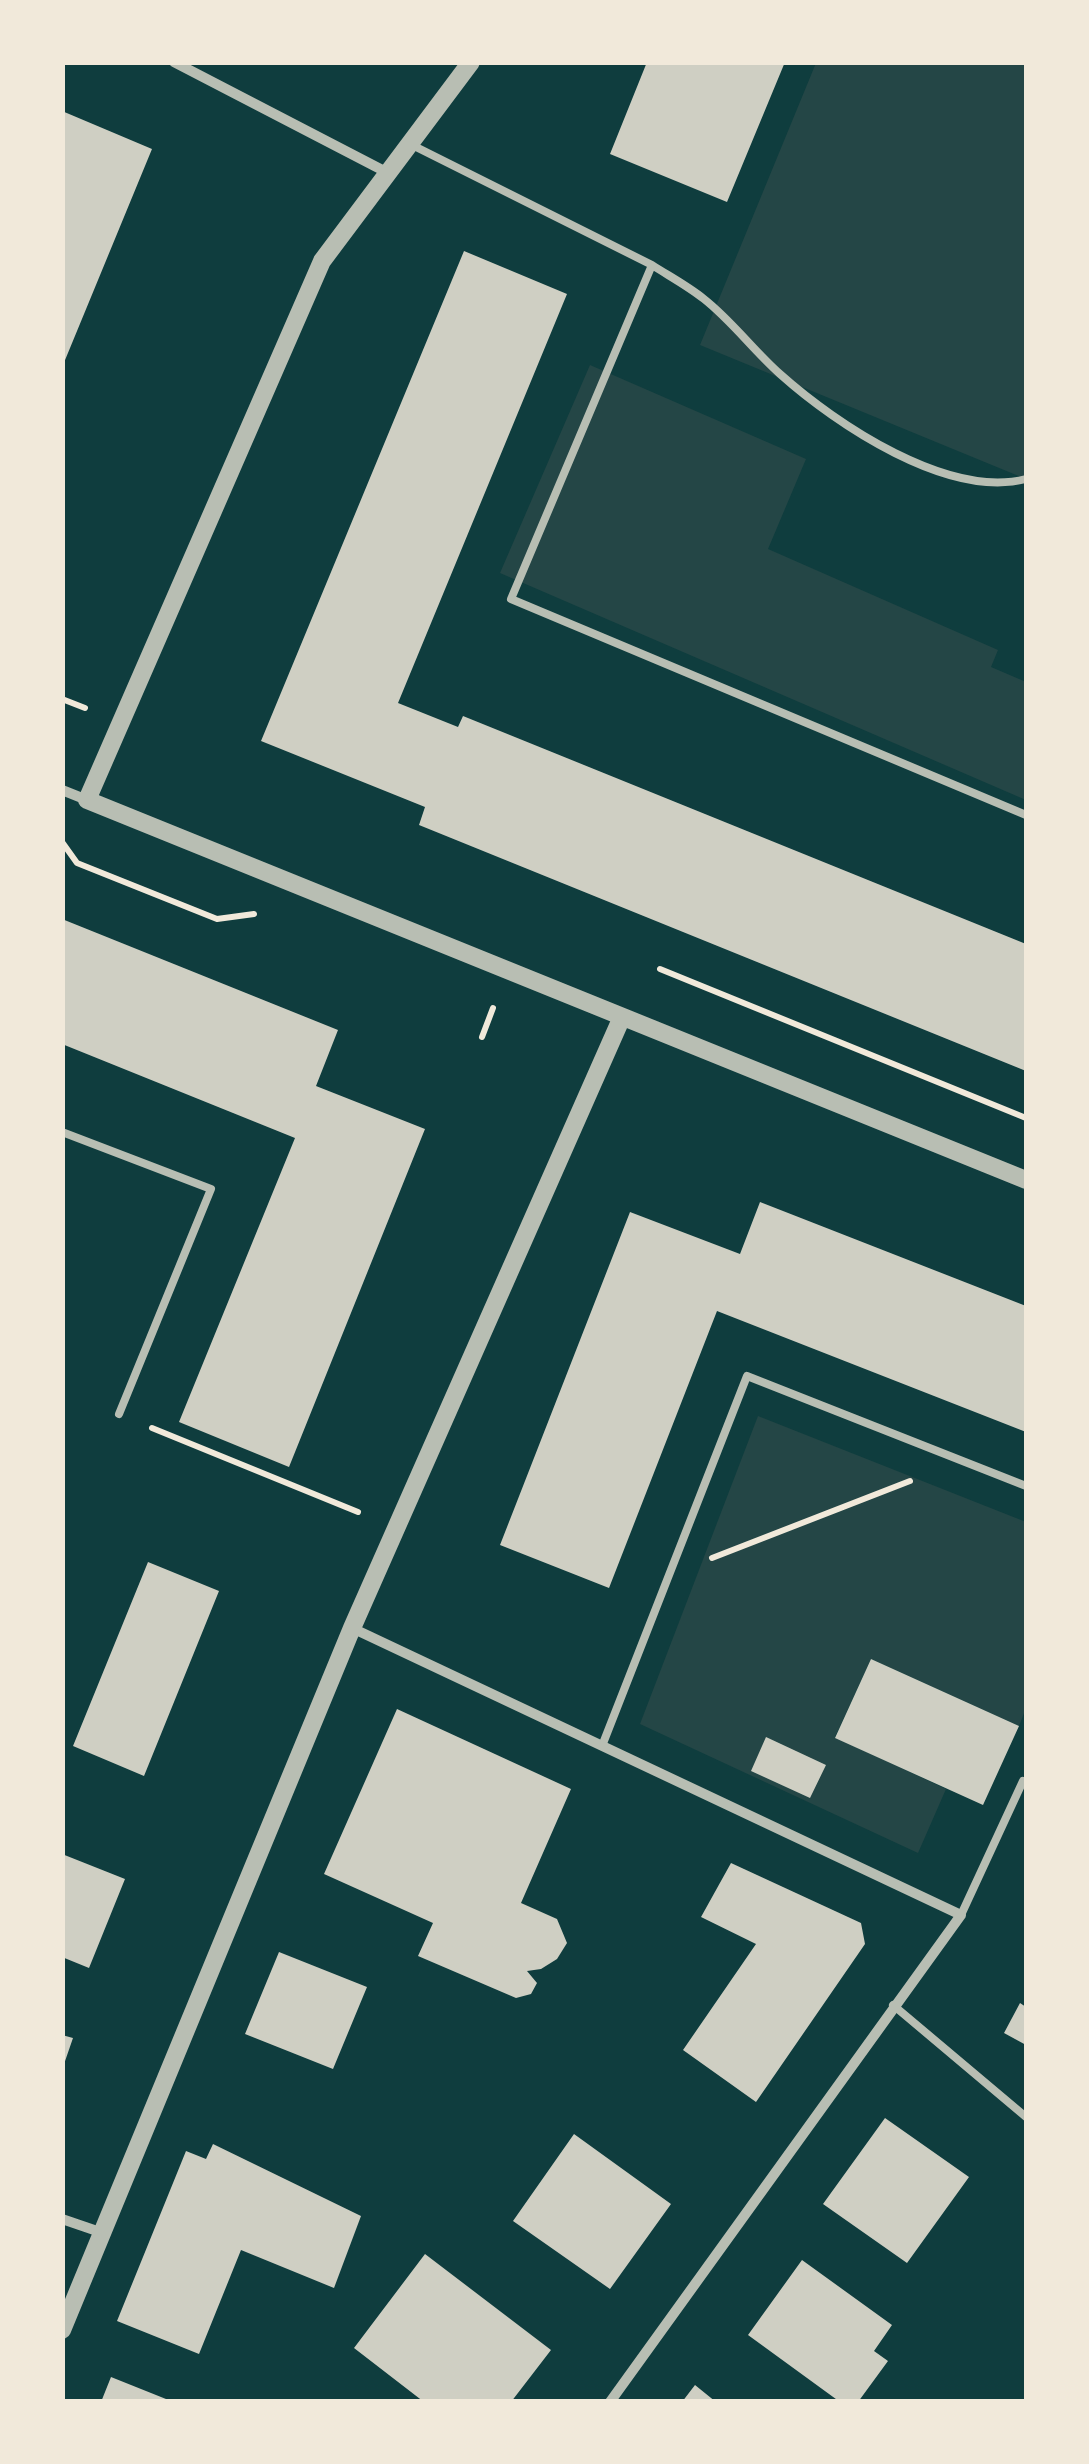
<!DOCTYPE html>
<style>
body{margin:0}
#map{position:relative;width:1089px;height:2464px;overflow:hidden;background:#0f3d3e;font-family:Montserrat,sans-serif}
canvas{display:block}
.frame{position:absolute;inset:0;border:65px solid #f1e9da;pointer-events:none}
</style>
<div id="map">
<canvas width="1089" height="2464"></canvas>
<div class="frame"></div>
</div>
<script>
const ctx = document.querySelector('canvas').getContext('2d');
ctx.lineJoin = 'round';
function paint(path, color) { ctx.fillStyle = color; ctx.fill(path, 'evenodd'); }
function strokePath(path, color, width, dash) { ctx.strokeStyle = color; ctx.lineWidth = width; ctx.lineCap = dash ? 'butt' : 'round'; ctx.setLineDash(dash || []); ctx.stroke(path); }
const green = new Path2D(`
 M 816,63 L 1026,63 L 1026,479 L 700,345 Z
 M 590,365 L 806,459 L 768,549 L 998,650 L 991,667 L 1026,682 L 1026,800 L 500,573 Z
 M 758,1416 L 1026,1522 L 1026,1708 L 1019,1726 L 871,1659 L 835,1737 L 946,1789 L 918,1853 L 640,1724 Z`);
const building = new Path2D(`
 M 647,62 L 785,62 L 727,202 L 610,154 Z
 M 62,111 L 152,149 L 63,365 L 62,365 Z
 M 464,251 L 567,294 L 398,703 L 458,727 L 463,716 L 1026,944 L 1026,1071 L 419,825 L 425,807 L 261,741 Z
 M 62,919 L 338,1030 L 316,1086 L 425,1129 L 289,1467 L 179,1422 L 295,1138 L 62,1044 Z
 M 760,1202 L 1026,1306 L 1026,1432 L 717,1311 L 609,1588 L 500,1545 L 630,1212 L 740,1254 Z
 M 148,1562 L 219,1591 L 144,1776 L 73,1746 Z
 M 871,1659 L 1019,1726 L 983,1805 L 835,1738 Z
 M 397,1709 L 571,1789 L 521,1903 L 557,1919 L 567,1943 L 557,1959 L 541,1969 L 527,1971 L 537,1983 L 531,1994 L 516,1998 L 418,1956 L 433,1923 L 324,1874 Z
 M 766,1737 L 826,1765 L 810,1798 L 751,1771 Z
 M 62,1854 L 125,1879 L 89,1968 L 62,1957 Z
 M 731,1863 L 861,1923 L 865,1944 L 756,2102 L 683,2050 L 756,1944 L 701,1917 Z
 M 279,1952 L 367,1987 L 333,2069 L 245,2034 Z
 M 1020,2003 L 1026,2007 L 1026,2045 L 1004,2033 Z
 M 62,2035 L 73,2038 L 63,2067 L 62,2067 Z
 M 885,2118 L 969,2177 L 907,2263 L 823,2204 Z
 M 574,2134 L 671,2204 L 610,2289 L 513,2221 Z
 M 213,2144 L 361,2216 L 334,2288 L 241,2250 L 199,2354 L 117,2321 L 186,2151 L 206,2159 Z
 M 425,2254 L 551,2350 L 511,2402 L 424,2402 L 354,2348 Z
 M 802,2260 L 892,2325 L 874,2351 L 888,2361 L 858,2402 L 840,2402 L 748,2335 Z
 M 111,2377 L 171,2401 L 171,2402 L 101,2402 Z
 M 695,2385 L 716,2402 L 682,2402 Z`);
const path = new Path2D(`
 M 62,699 L 85,708
 M 62,842 L 77,863 L 217,919 L 254,914
 M 660,969 L 1026,1118
 M 482,1037 L 493,1008
 M 152,1428 L 358,1512
 M 712,1558 L 910,1481`);
const service = new Path2D(`
 M 412,145 L 652,265 L 511,599 L 1026,815
 M 652,265 C 669,276 688,286 704,299 C 732,321 753,350 780,374 C 837,425 948,499 1026,479
 M 62,1132 L 211,1189 L 119,1414
 M 602,1746 L 747,1376 L 1026,1486
 M 961,1915 L 1023,1781
 M 893,2005 L 1026,2117`);
const minor = new Path2D(`
 M 174,62 L 390,174
 M 62,790 L 87,800
 M 352,1628 L 961,1915 L 610,2402
 M 62,2219 L 100,2232`);
const tertiary = new Path2D(`
 M 471,62 L 322,261 L 87,800 L 1026,1180
 M 62,2330 L 352,1628 L 622,1017`);
paint(green, '#244646');
paint(building, '#cfcfc3');
strokePath(path, '#f1e9da', 6);
strokePath(service, '#b8beb3', 8);
strokePath(minor, '#b8beb3', 10);
strokePath(tertiary, '#b8beb3', 18);
</script>
